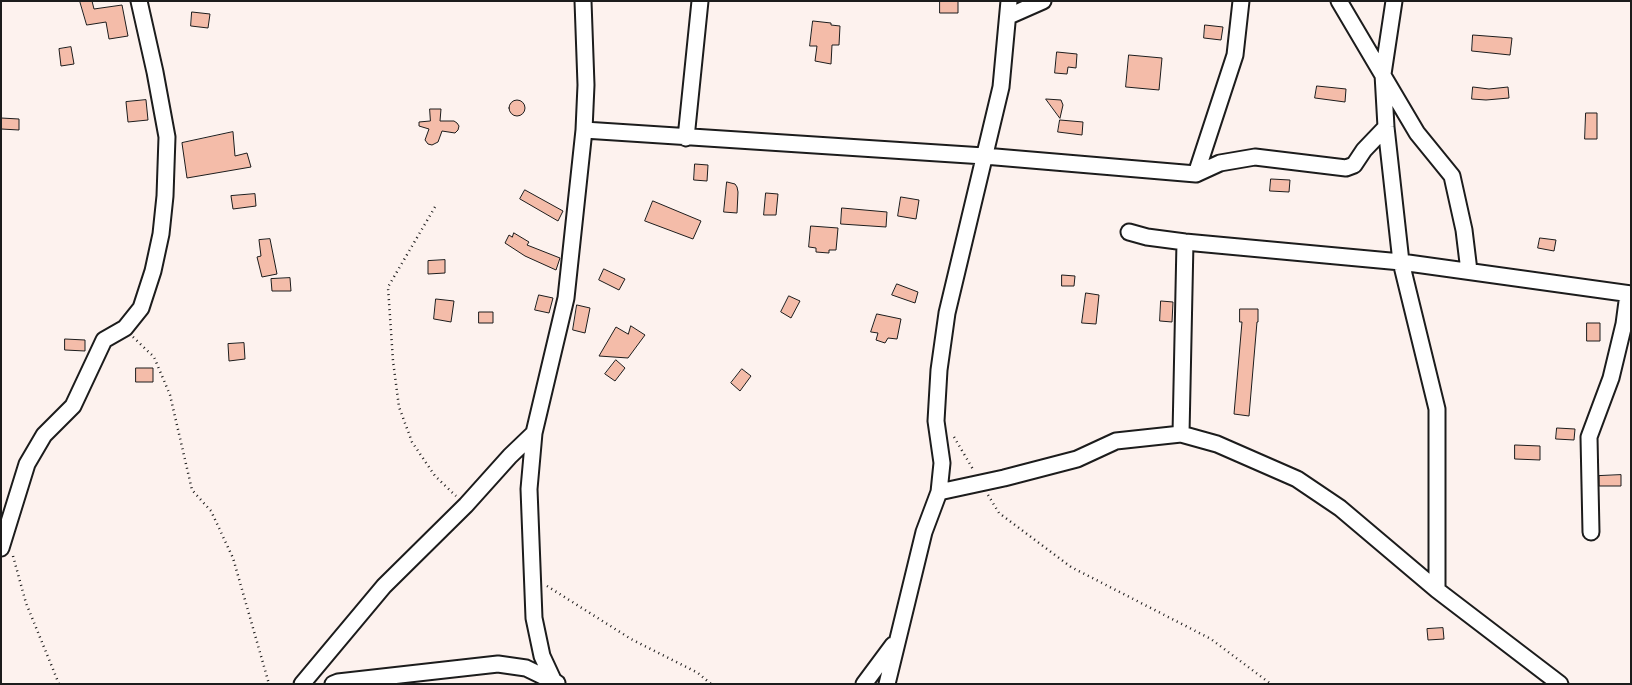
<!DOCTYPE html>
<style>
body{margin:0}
#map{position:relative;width:1632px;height:685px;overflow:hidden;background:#fdf2ee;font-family:"Comic Neue",sans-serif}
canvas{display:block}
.frame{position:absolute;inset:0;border:2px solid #1c1c1c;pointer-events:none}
</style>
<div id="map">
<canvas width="1632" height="685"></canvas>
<div class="frame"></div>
</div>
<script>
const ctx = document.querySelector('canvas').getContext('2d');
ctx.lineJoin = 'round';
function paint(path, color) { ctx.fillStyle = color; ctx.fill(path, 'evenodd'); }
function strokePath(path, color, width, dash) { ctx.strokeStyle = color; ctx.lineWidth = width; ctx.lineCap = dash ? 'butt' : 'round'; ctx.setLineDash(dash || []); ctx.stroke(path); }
const building = new Path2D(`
 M 80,1 L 92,1 L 94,9 L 122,5 L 128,36 L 109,39 L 106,22 L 87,25 Z
 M 940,1 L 958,1 L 958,13 L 940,13 Z
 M 192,12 L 210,14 L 208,28 L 191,26 Z
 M 813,21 L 831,23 L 831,25 L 840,26 L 839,45 L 832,45 L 831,64 L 815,61 L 817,46 L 810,46 Z
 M 1205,25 L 1223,27 L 1221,40 L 1204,38 Z
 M 1473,35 L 1512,38 L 1510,55 L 1472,51 Z
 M 71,47 L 74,64 L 61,66 L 59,49 Z
 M 1057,52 L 1077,54 L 1076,68 L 1068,67 L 1067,74 L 1055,73 Z
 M 1129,55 L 1162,58 L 1159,90 L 1126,87 Z
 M 1317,86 L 1346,89 L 1345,102 L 1315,98 Z
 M 1473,87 L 1489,89 L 1508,87 L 1509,98 L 1486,100 L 1472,99 Z
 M 1046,99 L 1061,100 L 1063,105 L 1060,118 Z
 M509 108a8 8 0 1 1 16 0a8 8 0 1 1-16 0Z
 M 146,100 L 148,120 L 128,122 L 126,102 Z
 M 430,109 L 441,109 L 440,121 L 454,121 L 457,123 L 459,126 L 458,130 L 455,133 L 442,131 L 438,142 L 432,145 L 428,144 L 425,140 L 429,129 L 419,126 L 419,122 L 430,121 Z
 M 1586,113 L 1597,113 L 1597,139 L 1585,139 Z
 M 1,118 L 19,119 L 19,130 L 1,129 Z
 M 1060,120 L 1083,122 L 1082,135 L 1058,132 Z
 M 233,132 L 235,156 L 247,153 L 251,167 L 187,178 L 182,143 Z
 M 695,164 L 708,165 L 707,181 L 694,180 Z
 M 1271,179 L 1290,180 L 1289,192 L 1270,191 Z
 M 727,182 L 735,184 L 737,187 L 738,192 L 737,213 L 724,212 Z
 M 525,190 L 563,211 L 558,221 L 520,199 Z
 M 766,193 L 778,194 L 776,215 L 764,215 Z
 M 255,194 L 256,206 L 233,209 L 231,196 Z
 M 901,197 L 919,200 L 916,219 L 898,216 Z
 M 653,201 L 701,221 L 693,239 L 645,221 Z
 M 842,208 L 887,212 L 886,227 L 841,224 Z
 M 811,226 L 838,228 L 836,250 L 829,250 L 829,253 L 816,252 L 816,248 L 809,247 Z
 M 514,233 L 529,242 L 527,245 L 560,258 L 556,270 L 525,256 L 505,243 L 509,235 L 512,237 Z
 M 1540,238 L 1556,240 L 1554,251 L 1538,248 Z
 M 270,239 L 277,274 L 262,277 L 257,257 L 261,256 L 259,240 Z
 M 445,260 L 445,273 L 428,274 L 428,261 Z
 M 604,269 L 625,279 L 619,290 L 599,280 Z
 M 1062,275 L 1075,276 L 1074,286 L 1062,286 Z
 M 290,278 L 291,291 L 272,291 L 271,279 Z
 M 897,284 L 918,292 L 915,303 L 892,295 Z
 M 1086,293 L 1099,295 L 1096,324 L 1082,323 Z
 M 539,295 L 553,298 L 549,313 L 535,310 Z
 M 789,296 L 800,301 L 791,318 L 781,312 Z
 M 436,299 L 454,301 L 451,322 L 434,319 Z
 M 1161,301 L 1173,302 L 1172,322 L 1160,321 Z
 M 577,305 L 590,308 L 585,333 L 573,330 Z
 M 1240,309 L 1258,309 L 1258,322 L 1257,322 L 1249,416 L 1234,414 L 1242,322 L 1240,322 Z
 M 479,312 L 493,312 L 493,323 L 479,323 Z
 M 877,314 L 901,319 L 897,339 L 888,338 L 885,343 L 876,340 L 878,333 L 871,332 Z
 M 1587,323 L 1600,323 L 1600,341 L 1587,341 Z
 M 631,326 L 645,335 L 628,358 L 599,356 L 616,327 L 628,334 Z
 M 65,339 L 85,340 L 85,351 L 65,350 Z
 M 244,343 L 245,359 L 229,361 L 228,344 Z
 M 616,360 L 625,368 L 615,381 L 605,374 Z
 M 136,368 L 153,368 L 153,382 L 136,382 Z
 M 742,369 L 751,376 L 740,391 L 731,383 Z
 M 1557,428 L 1575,429 L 1574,440 L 1556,439 Z
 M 1515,445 L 1540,446 L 1540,460 L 1515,459 Z
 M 1621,475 L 1621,486 L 1599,486 L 1599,476 Z
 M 1443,628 L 1444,639 L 1428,640 L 1427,629 Z`);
const path = new Path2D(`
 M 435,207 L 388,287 L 393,361 L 399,407 L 412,442 L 435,476 L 456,496
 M 133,337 L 154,357 L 170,395 L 192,490 L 211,511 L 233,558 L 269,684
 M 954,437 L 974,471
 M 988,495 L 999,513 L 1071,567 L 1211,639 L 1271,684
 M 13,556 L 26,603 L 59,684
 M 547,586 L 631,639 L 698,673 L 711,684`);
const minor = new Path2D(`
 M 1339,1 L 1417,133 L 1452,176 L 1464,230 L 1469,271
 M 1394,1 L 1383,74 L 1386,127 L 1401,262 L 1437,409 L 1437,590
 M 1009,16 L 1043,1
 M 584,130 L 984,156 L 1196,174 L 1220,163 L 1255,157 L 1346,168 L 1354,165 L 1364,150 L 1386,127
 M 686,138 L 700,1
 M 1196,174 L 1235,55 L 1241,1
 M 1129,232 L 1147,237 L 1185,242 L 1401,262 L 1631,294
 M 1181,434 L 1185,242
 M 939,492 L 1004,478 L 1077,459 L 1116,441 L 1181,434 L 1217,444 L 1297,479 L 1340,508 L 1437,590 L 1560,684
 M 1591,532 L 1589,437 L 1611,378 L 1624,324 L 1628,294
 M 1,548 L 27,464 L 44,435 L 73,406 L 104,340 L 125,328 L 141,308 L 153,271 L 161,234 L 165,196 L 167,137 L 155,72 L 139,1
 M 302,684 L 384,586 L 466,505 L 510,456 L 534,433
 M 333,684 L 338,682 L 498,664 L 526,668 L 557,683
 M 555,684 L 542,656 L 534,618 L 529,489 L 534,433 L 566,298 L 584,130 L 586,85 L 583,1
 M 864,684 L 893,645
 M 887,684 L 924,532 L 939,492 L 942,463 L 936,421 L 939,370 L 947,313 L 1001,87 L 1009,1`);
paint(building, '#f4bca9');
strokePath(building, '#1c1c1c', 1);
strokePath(minor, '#1c1c1c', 19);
strokePath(path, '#1c1c1c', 2.5, [1, 4]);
strokePath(minor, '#fff', 15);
</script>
